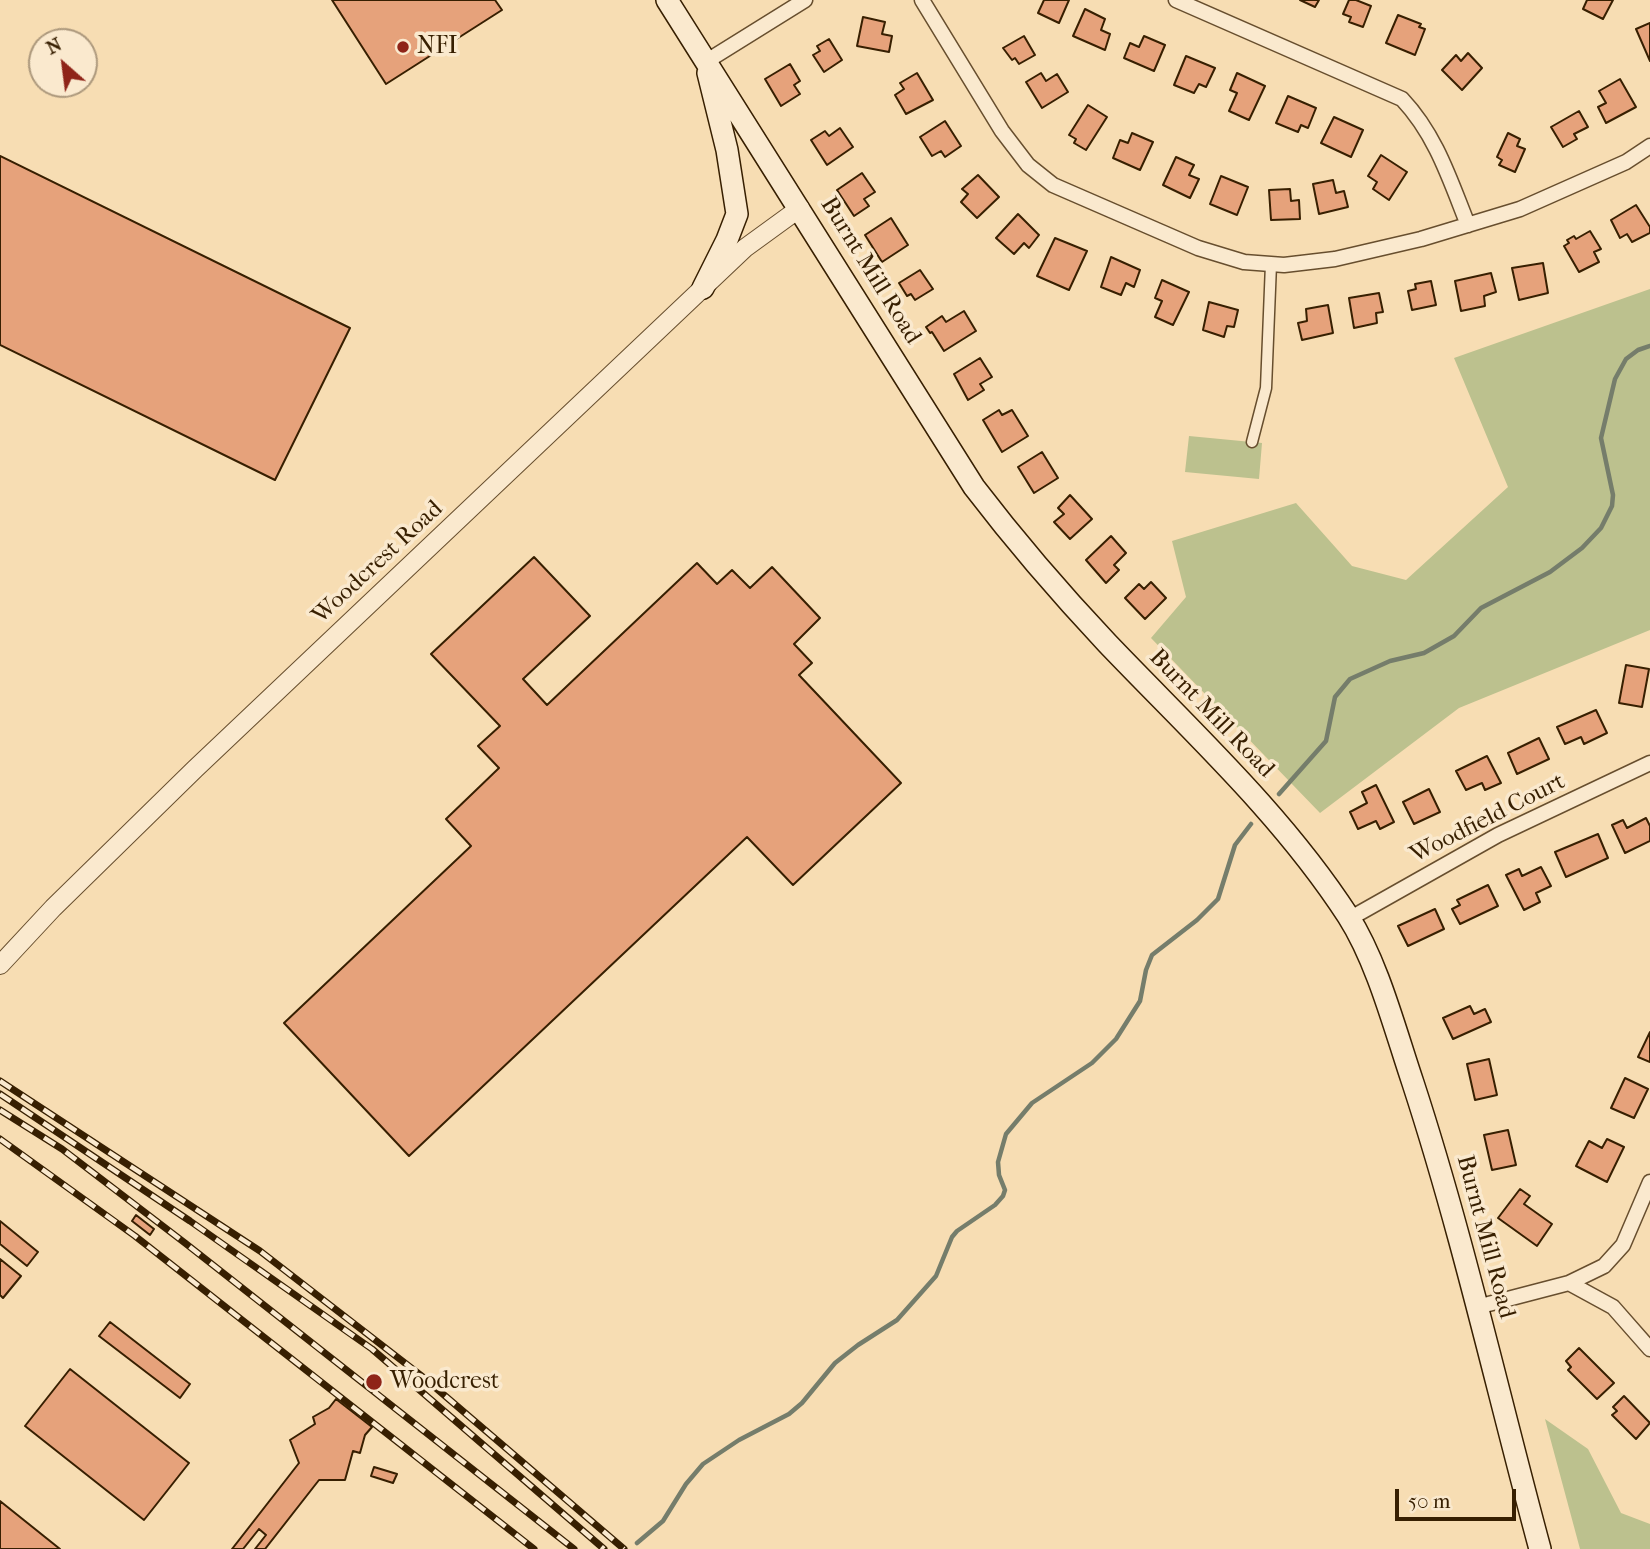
<!DOCTYPE html>
<style>
body{margin:0}
#map{position:relative;width:1650px;height:1549px;overflow:hidden;background:#f7ddb3;font-family:"IM FELL French Canon",serif}
canvas{display:block}
.north{position:absolute;left:28px;top:28px;width:70px;height:70px;box-sizing:border-box;background:#fae9ce;border:2px solid #ac987c;border-radius:50%;rotate:332deg;font-size:19px;font-weight:700;line-height:28px;text-align:center;color:#371f01}
.north::after{content:'';display:block;margin:auto;width:24px;height:32px;background:#8f2418;clip-path:polygon(50% 0,100% 100%,50% 72%,0 100%)}
.scale{position:absolute;left:1395px;top:1489px;width:121px;height:32px;box-sizing:border-box;border:4px solid #371f01;border-top:0;padding-left:9px;font-size:21px;line-height:24px;white-space:nowrap;color:#371f01;-webkit-text-stroke:5px #fae9ce;paint-order:stroke}
</style>
<div id="map">
<canvas width="1650" height="1549"></canvas>
<div class="north">N</div>
<div class="scale">50 m</div>
</div>
<script>
const ctx = document.querySelector('canvas').getContext('2d');
ctx.lineJoin = 'round';
function paint(path, color) { ctx.fillStyle = color; ctx.fill(path, 'evenodd'); }
function strokePath(path, color, width, dash) { ctx.strokeStyle = color; ctx.lineWidth = width; ctx.lineCap = dash ? 'butt' : 'round'; ctx.setLineDash(dash || []); ctx.stroke(path); }
function label(font, color, halo, rows, align = 'center') {
  ctx.font = font + ' "IM FELL French Canon",serif'; ctx.lineWidth = 7; ctx.setLineDash([]); ctx.textBaseline = 'middle'; ctx.strokeStyle = halo; ctx.fillStyle = color; for (const [text, x, y, turn = 0] of rows) {
    ctx.save(); ctx.translate(x, y); ctx.rotate((+turn || 0) * Math.PI / 180); ctx.textAlign = isNaN(turn) ? turn : align; if (halo) ctx.strokeText(text, 0, 0); ctx.fillText(text, 0, 0); ctx.restore();
  }
}
const green = new Path2D(`
 M 1650,289 L 1650,630 L 1459,708 L 1320,813 L 1151,638 L 1186,597 L 1172,541 L 1296,503 L 1352,566 L 1406,580 L 1508,487 L 1454,358 Z
 M 1189,436 L 1262,443 L 1259,479 L 1185,472 Z
 M 1545,1419 L 1588,1449 L 1621,1513 L 1650,1524 L 1650,1549 L 1580,1549 Z`);
const stream = new Path2D(`
 M 1279,794 L 1326,741 L 1335,697 L 1350,679 L 1390,661 L 1424,653 L 1454,636 L 1481,608 L 1550,572 L 1582,548 L 1601,528 L 1612,506 L 1613,495 L 1601,438 L 1615,379 L 1626,359 L 1638,350 L 1650,346
 M 637,1543 L 663,1521 L 686,1484 L 703,1464 L 739,1440 L 789,1414 L 802,1403 L 835,1363 L 858,1345 L 897,1320 L 936,1276 L 952,1237 L 957,1231 L 995,1205 L 1003,1196 L 1005,1190 L 999,1175 L 998,1162 L 1006,1134 L 1032,1103 L 1092,1063 L 1116,1039 L 1140,1001 L 1146,970 L 1152,955 L 1197,920 L 1218,899 L 1235,845 L 1251,824`);
const building = new Path2D(`
 M 332,0 L 495,0 L 502,10 L 386,84 Z
 M 1044,0 L 1069,0 L 1059,23 L 1038,13 Z
 M 1300,0 L 1319,0 L 1315,7 Z
 M 1349,0 L 1356,0 L 1371,6 L 1363,27 L 1349,22 L 1351,17 L 1343,14 Z
 M 1587,0 L 1613,0 L 1603,19 L 1583,9 Z
 M 1085,9 L 1105,19 L 1101,30 L 1110,34 L 1105,50 L 1073,36 Z
 M 1398,15 L 1421,24 L 1419,27 L 1425,29 L 1415,55 L 1386,43 Z
 M 863,17 L 885,22 L 882,34 L 892,36 L 889,52 L 857,46 Z
 M 1650,23 L 1650,61 L 1636,29 Z
 M 1024,36 L 1035,55 L 1019,64 L 1015,58 L 1012,60 L 1003,48 Z
 M 1144,36 L 1165,45 L 1154,71 L 1124,58 L 1130,43 L 1139,47 Z
 M 829,39 L 842,60 L 824,72 L 813,55 L 820,51 L 817,46 Z
 M 1468,53 L 1482,68 L 1462,90 L 1442,70 L 1456,55 L 1461,61 Z
 M 1186,56 L 1215,68 L 1206,87 L 1199,84 L 1194,93 L 1174,85 Z
 M 790,64 L 800,81 L 794,85 L 800,94 L 781,106 L 765,79 Z
 M 917,73 L 933,100 L 906,114 L 895,95 L 904,89 L 900,83 Z
 M 1041,73 L 1046,81 L 1057,74 L 1068,92 L 1042,108 L 1026,82 Z
 M 1237,73 L 1265,86 L 1249,120 L 1229,111 L 1237,93 L 1230,90 Z
 M 1620,79 L 1636,107 L 1606,123 L 1598,107 L 1606,103 L 1599,91 Z
 M 1288,96 L 1316,108 L 1308,128 L 1301,125 L 1298,132 L 1276,123 Z
 M 1088,105 L 1107,117 L 1086,150 L 1074,143 L 1076,139 L 1069,135 Z
 M 1579,111 L 1588,127 L 1574,134 L 1577,139 L 1563,147 L 1551,127 Z
 M 1334,117 L 1363,130 L 1351,157 L 1321,143 Z
 M 945,121 L 961,146 L 945,157 L 941,151 L 932,156 L 920,137 Z
 M 840,128 L 853,147 L 827,165 L 811,140 L 825,131 L 829,136 Z
 M 1132,133 L 1153,142 L 1140,170 L 1113,158 L 1120,140 L 1128,143 Z
 M 1508,133 L 1520,139 L 1517,146 L 1525,149 L 1515,172 L 1499,165 L 1502,160 L 1497,157 Z
 M 1381,155 L 1407,172 L 1389,200 L 1373,189 L 1377,182 L 1368,176 Z
 M 0,156 L 350,328 L 275,480 L 0,345 Z
 M 1176,157 L 1194,165 L 1189,175 L 1199,179 L 1190,198 L 1163,185 Z
 M 862,173 L 875,192 L 864,199 L 869,206 L 854,216 L 837,190 Z
 M 978,175 L 999,197 L 977,218 L 961,202 L 968,194 L 962,189 Z
 M 1221,176 L 1248,187 L 1237,215 L 1210,204 Z
 M 1333,180 L 1336,193 L 1344,191 L 1348,207 L 1319,214 L 1313,184 Z
 M 1290,189 L 1291,201 L 1299,200 L 1300,219 L 1271,220 L 1269,190 Z
 M 1636,205 L 1650,227 L 1650,233 L 1632,242 L 1627,234 L 1620,238 L 1611,220 Z
 M 1018,214 L 1039,235 L 1029,248 L 1024,243 L 1014,254 L 996,238 Z
 M 891,218 L 908,245 L 882,262 L 865,235 Z
 M 1590,231 L 1601,249 L 1594,252 L 1599,262 L 1579,272 L 1564,246 L 1569,243 L 1567,240 L 1574,236 L 1576,239 Z
 M 1055,238 L 1087,251 L 1069,290 L 1037,276 Z
 M 1111,257 L 1140,270 L 1134,287 L 1126,283 L 1121,295 L 1101,287 Z
 M 1543,263 L 1548,293 L 1519,300 L 1512,268 Z
 M 920,270 L 933,289 L 915,300 L 911,294 L 907,296 L 899,283 Z
 M 1491,273 L 1496,292 L 1484,296 L 1485,306 L 1461,311 L 1455,281 Z
 M 1162,280 L 1189,292 L 1173,325 L 1155,317 L 1162,301 L 1155,298 Z
 M 1431,281 L 1436,305 L 1412,310 L 1408,291 L 1416,289 L 1415,284 Z
 M 1379,293 L 1383,312 L 1376,313 L 1377,323 L 1354,328 L 1349,298 Z
 M 1209,302 L 1238,310 L 1234,327 L 1227,326 L 1224,337 L 1203,330 Z
 M 1328,305 L 1333,333 L 1302,340 L 1298,323 L 1307,321 L 1306,309 Z
 M 964,311 L 976,331 L 944,351 L 932,332 L 930,333 L 926,327 L 942,316 L 946,322 Z
 M 980,358 L 992,377 L 980,384 L 984,390 L 968,400 L 954,374 Z
 M 999,410 L 1002,415 L 1012,410 L 1028,436 L 1002,452 L 983,420 Z
 M 1042,452 L 1058,478 L 1034,493 L 1018,467 Z
 M 1070,495 L 1092,519 L 1070,539 L 1054,522 L 1064,514 L 1058,508 Z
 M 1111,536 L 1126,553 L 1114,565 L 1119,570 L 1106,583 L 1086,560 Z
 M 534,557 L 590,616 L 523,679 L 547,705 L 697,563 L 717,584 L 732,570 L 750,588 L 772,567 L 820,618 L 794,644 L 812,663 L 799,675 L 901,783 L 793,885 L 747,837 L 409,1156 L 284,1023 L 471,846 L 446,819 L 499,768 L 478,746 L 500,726 L 431,654 Z
 M 1151,582 L 1166,598 L 1145,619 L 1125,598 L 1139,584 L 1144,589 Z
 M 1626,665 L 1649,669 L 1642,707 L 1619,703 Z
 M 1596,710 L 1607,733 L 1584,744 L 1581,737 L 1565,744 L 1557,727 Z
 M 1539,738 L 1549,759 L 1517,774 L 1508,753 Z
 M 1487,756 L 1501,783 L 1485,790 L 1482,783 L 1466,790 L 1456,771 Z
 M 1376,785 L 1394,822 L 1380,829 L 1376,821 L 1358,829 L 1350,812 L 1367,803 L 1362,792 Z
 M 1429,789 L 1440,812 L 1414,824 L 1403,802 Z
 M 1646,818 L 1650,826 L 1650,841 L 1625,853 L 1612,825 L 1623,820 L 1627,828 Z
 M 1598,834 L 1608,858 L 1566,877 L 1555,852 Z
 M 1541,867 L 1551,886 L 1536,893 L 1540,902 L 1524,910 L 1506,875 L 1519,869 L 1522,876 Z
 M 1488,885 L 1498,906 L 1460,924 L 1452,909 L 1460,905 L 1457,900 Z
 M 1435,909 L 1444,929 L 1408,946 L 1398,926 Z
 M 1470,1006 L 1474,1014 L 1485,1009 L 1491,1022 L 1453,1039 L 1443,1018 Z
 M 1650,1032 L 1650,1062 L 1638,1057 Z
 M 1489,1059 L 1497,1095 L 1475,1100 L 1467,1064 Z
 M 1625,1078 L 1648,1089 L 1634,1118 L 1611,1108 Z
 M 1508,1130 L 1516,1165 L 1492,1170 L 1484,1135 Z
 M 1607,1139 L 1624,1147 L 1607,1182 L 1576,1166 L 1589,1141 L 1602,1148 Z
 M 1520,1189 L 1530,1196 L 1524,1204 L 1552,1224 L 1537,1246 L 1498,1218 Z
 M 136,1215 L 154,1229 L 150,1235 L 132,1221 Z
 M 0,1221 L 38,1252 L 27,1266 L 0,1244 Z
 M 0,1259 L 21,1276 L 3,1298 L 0,1295 Z
 M 110,1322 L 190,1384 L 180,1398 L 99,1336 Z
 M 1579,1348 L 1614,1383 L 1597,1399 L 1568,1370 L 1571,1367 L 1566,1361 Z
 M 70,1369 L 189,1463 L 144,1520 L 25,1426 Z
 M 1624,1396 L 1650,1423 L 1636,1439 L 1612,1415 L 1617,1411 L 1613,1407 Z
 M 336,1399 L 372,1427 L 365,1435 L 360,1453 L 353,1451 L 345,1480 L 319,1480 L 265,1549 L 255,1549 L 266,1535 L 259,1529 L 243,1549 L 232,1549 L 299,1463 L 290,1440 L 315,1424 L 313,1417 L 329,1408 Z
 M 374,1467 L 397,1474 L 393,1483 L 371,1476 Z
 M 0,1501 L 60,1549 L 0,1549 Z`);
const pedestrian = new Path2D(`
 M 1252,442 L 1266,388 L 1271,264`);
const minor = new Path2D(`
 M 922,0 L 1002,131 L 1028,165 L 1053,185 L 1198,248 L 1244,262 L 1284,265 L 1335,259 L 1421,239 L 1520,209 L 1626,162 L 1650,146
 M 1176,0 L 1402,99 C 1436,135 1450,180 1468,225
 M 707,61 L 805,0
 M 1349,919 L 1498,835 L 1650,763
 M 1569,1283 L 1604,1266 L 1623,1245 L 1650,1182
 M 1477,1307 L 1569,1283 L 1613,1307 L 1650,1349`);
const tertiary = new Path2D(`
 M 0,965 L 53,908 L 195,769 L 745,248 L 800,208`);
const secondary = new Path2D(`
 M 667,0 L 974,487 C 1016,542 1060,593 1107,643 C 1190,730 1282,814 1348,916 C 1378,963 1395,1030 1413,1083 C 1463,1236 1498,1394 1540,1549
 M 703,288 L 727,240 L 737,214 L 727,150 L 708,73`);
const rail = new Path2D(`
 M 0,1081 L 260,1251 L 423,1377 L 624,1549
 M 0,1094 L 190,1221 L 372,1349 L 604,1549
 M 0,1110 L 62,1149 L 185,1243 L 574,1549
 M 0,1139 L 135,1236 L 534,1549`);
const markers = [
 [403,47,7,"#8f2418"],
 [374,1382,9,"#8f2418"]
];
const poiNames = [
 ["NFI",417,47],
 ["Woodcrest",390,1382]
];
const streetNames = [
 ["Burnt Mill Road",870,271,58],
 ["Woodcrest Road",378,563,-43],
 ["Burnt Mill Road",1211,714,46],
 ["Woodfield Court",1488,819,-27],
 ["Burnt Mill Road",1485,1237,75]
];
paint(green, '#bcc18e');
strokePath(stream, '#757d6b', 4.5);
paint(building, '#e6a27b');
strokePath(building, '#371f01', 2);
strokePath(pedestrian, '#674e2e', 13);
strokePath(minor, '#674e2e', 17);
strokePath(tertiary, '#674e2e', 20);
strokePath(secondary, '#371f01', 24);
strokePath(pedestrian, '#fae9ce', 10);
strokePath(minor, '#fae9ce', 14);
strokePath(tertiary, '#fae9ce', 18);
strokePath(secondary, '#fae9ce', 21);
strokePath(rail, '#371f01', 7);
strokePath(rail, '#fae9ce', 4.5, [13]);
for (const [x, y, r, color] of markers) { const dot = new Path2D(); dot.arc(x, y, r, 0, 2 * Math.PI); ctx.fillStyle = color; ctx.fill(dot); strokePath(dot, '#fae9ce', 2.5); }
label('24px', '#371f01', '#fae9ce', poiNames, 'left');
label('24px', '#371f01', '#fae9ce', streetNames);
</script>
